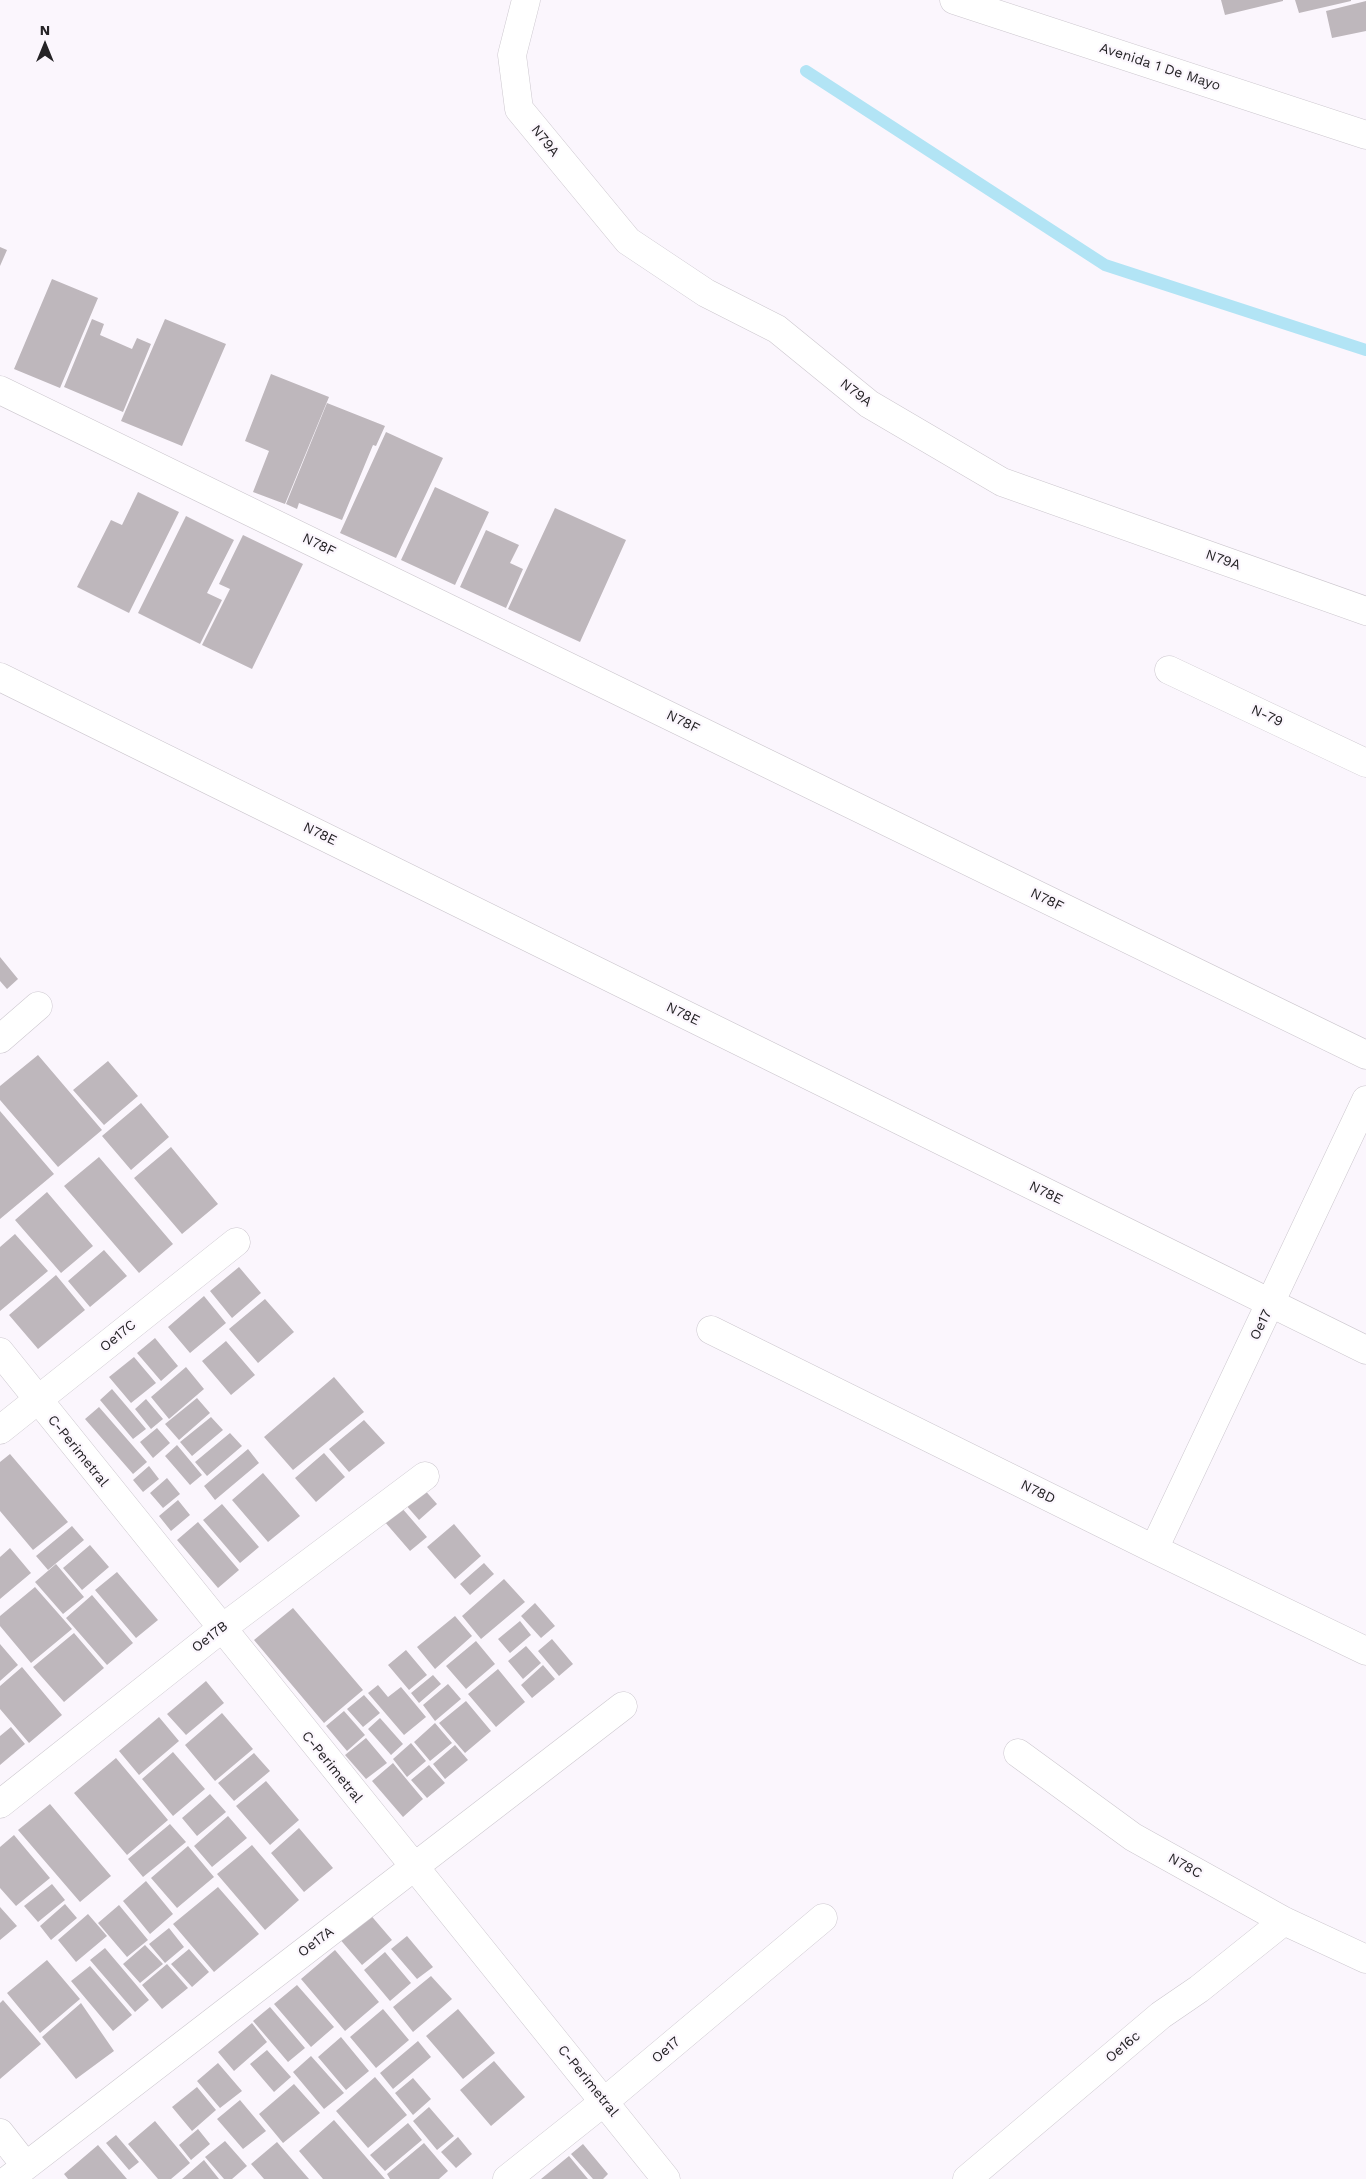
<!DOCTYPE html>
<style>
body{margin:0}
#map{position:relative;width:1366px;height:2179px;overflow:hidden;background:#fbf6fd;font-family:"Work Sans",sans-serif}
canvas{display:block}
.north{position:absolute;left:20px;top:20px;width:50px;height:50px;-webkit-text-stroke:4px #fbf6fd;paint-order:stroke;rotate:0deg;font-size:14px;font-weight:700;line-height:20px;text-align:center;color:#252326}
.north::after{content:'';display:block;margin:auto;width:18px;height:22px;background:#252326;clip-path:polygon(50% 0,100% 100%,50% 72%,0 100%)}
</style>
<div id="map">
<canvas width="1366" height="2179"></canvas>
<div class="north">N</div>
</div>
<script>
const ctx = document.querySelector('canvas').getContext('2d');
ctx.lineJoin = 'round';
function strokePath(path, color, width, dash) { ctx.strokeStyle = color; ctx.lineWidth = width; ctx.lineCap = dash ? 'butt' : 'round'; ctx.setLineDash(dash || []); ctx.stroke(path); }
function paint(path, color) { ctx.fillStyle = color; ctx.fill(path, 'evenodd'); }
function label(font, color, halo, rows, align = 'center') {
  ctx.font = font + ' "Work Sans",sans-serif'; ctx.lineWidth = 4.5; ctx.setLineDash([]); ctx.textBaseline = 'middle'; ctx.strokeStyle = halo; ctx.fillStyle = color; for (const [text, x, y, turn = 0] of rows) {
    ctx.save(); ctx.translate(x, y); ctx.rotate((+turn || 0) * Math.PI / 180); ctx.textAlign = isNaN(turn) ? turn : align; if (halo) ctx.strokeText(text, 0, 0); ctx.fillText(text, 0, 0); ctx.restore();
  }
}
const stream = new Path2D(`
 M 806,71 L 1105,265 L 1366,350`);
const building = new Path2D(`
 M 1221,0 L 1283,0 L 1283,1 L 1225,15 Z
 M 1295,0 L 1351,0 L 1351,1 L 1299,13 Z
 M 1366,1 L 1366,31 L 1332,38 L 1326,11 Z
 M 0,247 L 7,250 L 0,266 Z
 M 52,279 L 98,298 L 60,388 L 14,369 Z
 M 92,319 L 104,324 L 100,335 L 132,349 L 137,338 L 151,344 L 123,412 L 64,387 Z
 M 165,319 L 226,344 L 182,446 L 121,421 Z
 M 271,374 L 329,397 L 285,504 L 253,492 L 269,451 L 245,441 Z
 M 327,403 L 385,426 L 376,446 L 373,445 L 342,520 L 299,503 L 297,509 L 286,504 Z
 M 386,432 L 443,458 L 396,558 L 340,533 Z
 M 435,487 L 489,512 L 455,585 L 401,560 Z
 M 138,492 L 179,512 L 129,613 L 77,587 L 111,520 L 122,525 Z
 M 555,508 L 626,540 L 580,642 L 508,609 Z
 M 186,516 L 234,540 L 207,593 L 222,600 L 200,644 L 138,613 Z
 M 486,530 L 519,545 L 510,563 L 523,569 L 506,608 L 460,587 Z
 M 243,535 L 303,564 L 252,669 L 202,645 L 230,589 L 219,584 Z
 M 0,957 L 18,979 L 7,989 L 0,981 Z
 M 38,1055 L 102,1130 L 58,1167 L 0,1100 L 0,1086 Z
 M 108,1061 L 138,1096 L 104,1125 L 73,1090 Z
 M 141,1103 L 169,1137 L 131,1170 L 102,1136 Z
 M 0,1111 L 54,1174 L 0,1219 Z
 M 171,1147 L 218,1204 L 182,1234 L 134,1178 Z
 M 99,1157 L 173,1244 L 139,1273 L 64,1186 Z
 M 47,1192 L 93,1246 L 61,1273 L 15,1220 Z
 M 15,1234 L 48,1271 L 0,1311 L 0,1247 Z
 M 104,1250 L 127,1276 L 90,1307 L 68,1281 Z
 M 239,1267 L 261,1293 L 232,1318 L 210,1291 Z
 M 56,1275 L 85,1310 L 38,1349 L 9,1315 Z
 M 204,1296 L 226,1323 L 190,1353 L 168,1327 Z
 M 265,1299 L 294,1332 L 258,1363 L 229,1329 Z
 M 155,1338 L 178,1366 L 161,1381 L 137,1353 Z
 M 226,1341 L 255,1375 L 231,1395 L 202,1361 Z
 M 134,1357 L 156,1383 L 131,1403 L 109,1377 Z
 M 186,1367 L 204,1389 L 169,1419 L 151,1397 Z
 M 334,1377 L 364,1412 L 293,1470 L 264,1437 Z
 M 112,1389 L 146,1429 L 133,1439 L 100,1400 Z
 M 197,1398 L 210,1413 L 179,1440 L 165,1424 Z
 M 146,1399 L 163,1419 L 151,1429 L 135,1409 Z
 M 99,1407 L 147,1462 L 133,1474 L 85,1419 Z
 M 211,1417 L 223,1430 L 192,1456 L 180,1442 Z
 M 364,1420 L 385,1443 L 349,1472 L 329,1449 Z
 M 157,1428 L 170,1443 L 153,1458 L 140,1442 Z
 M 230,1433 L 242,1446 L 207,1476 L 195,1462 Z
 M 177,1445 L 202,1475 L 190,1485 L 165,1456 Z
 M 248,1449 L 259,1463 L 215,1500 L 204,1486 Z
 M 324,1453 L 345,1477 L 316,1502 L 295,1478 Z
 M 10,1454 L 68,1522 L 33,1550 L 0,1511 L 0,1462 Z
 M 149,1466 L 159,1479 L 143,1492 L 133,1480 Z
 M 263,1473 L 300,1516 L 268,1542 L 232,1500 Z
 M 167,1478 L 180,1494 L 163,1508 L 150,1493 Z
 M 423,1488 L 437,1504 L 419,1520 L 405,1504 Z
 M 178,1500 L 190,1515 L 171,1531 L 159,1516 Z
 M 222,1504 L 259,1547 L 240,1563 L 203,1520 Z
 M 401,1507 L 427,1537 L 410,1551 L 384,1521 Z
 M 198,1522 L 239,1570 L 218,1588 L 177,1540 Z
 M 454,1524 L 481,1556 L 455,1579 L 427,1547 Z
 M 72,1526 L 84,1540 L 48,1570 L 36,1556 Z
 M 90,1545 L 109,1567 L 82,1590 L 63,1568 Z
 M 10,1548 L 31,1573 L 0,1599 L 0,1557 Z
 M 484,1563 L 494,1574 L 470,1595 L 460,1584 Z
 M 56,1564 L 84,1597 L 63,1614 L 35,1582 Z
 M 117,1572 L 158,1620 L 136,1638 L 95,1590 Z
 M 504,1579 L 525,1602 L 481,1639 L 462,1616 Z
 M 35,1587 L 72,1629 L 31,1663 L 0,1626 L 0,1616 Z
 M 92,1595 L 133,1643 L 107,1665 L 66,1618 Z
 M 535,1603 L 555,1626 L 541,1638 L 521,1616 Z
 M 293,1608 L 363,1690 L 324,1723 L 254,1640 Z
 M 455,1616 L 472,1636 L 435,1669 L 417,1647 Z
 M 520,1621 L 531,1635 L 510,1653 L 498,1639 Z
 M 74,1633 L 104,1668 L 64,1702 L 33,1667 Z
 M 552,1639 L 573,1664 L 559,1676 L 538,1651 Z
 M 476,1641 L 495,1664 L 466,1689 L 446,1666 Z
 M 0,1644 L 18,1665 L 0,1681 Z
 M 526,1646 L 541,1663 L 523,1679 L 508,1661 Z
 M 406,1650 L 427,1675 L 409,1690 L 388,1665 Z
 M 543,1665 L 555,1679 L 532,1698 L 521,1685 Z
 M 22,1667 L 62,1715 L 29,1743 L 0,1709 L 0,1686 Z
 M 498,1669 L 525,1702 L 496,1727 L 468,1694 Z
 M 433,1675 L 441,1684 L 419,1703 L 411,1693 Z
 M 206,1681 L 224,1703 L 186,1735 L 167,1714 Z
 M 448,1684 L 461,1699 L 435,1721 L 423,1705 Z
 M 378,1685 L 388,1697 L 401,1687 L 426,1717 L 404,1735 L 368,1693 Z
 M 364,1695 L 380,1713 L 363,1727 L 347,1709 Z
 M 466,1701 L 491,1731 L 465,1753 L 439,1723 Z
 M 344,1711 L 365,1735 L 347,1751 L 326,1726 Z
 M 222,1713 L 253,1749 L 215,1781 L 185,1745 Z
 M 159,1717 L 179,1741 L 139,1775 L 119,1751 Z
 M 380,1718 L 403,1744 L 391,1755 L 368,1729 Z
 M 435,1723 L 452,1743 L 430,1761 L 414,1742 Z
 M 11,1727 L 25,1744 L 0,1765 L 0,1736 Z
 M 366,1738 L 387,1763 L 366,1779 L 345,1755 Z
 M 411,1743 L 426,1761 L 407,1777 L 393,1759 Z
 M 455,1745 L 468,1760 L 445,1779 L 433,1764 Z
 M 173,1752 L 205,1789 L 173,1816 L 142,1779 Z
 M 254,1753 L 270,1771 L 234,1801 L 218,1783 Z
 M 116,1758 L 168,1820 L 127,1855 L 74,1793 Z
 M 393,1763 L 423,1799 L 403,1817 L 372,1781 Z
 M 429,1765 L 445,1783 L 427,1798 L 411,1780 Z
 M 266,1781 L 299,1820 L 270,1845 L 236,1806 Z
 M 210,1794 L 226,1812 L 197,1836 L 182,1818 Z
 M 50,1804 L 111,1876 L 80,1902 L 18,1830 Z
 M 228,1816 L 247,1838 L 212,1867 L 194,1846 Z
 M 170,1824 L 186,1842 L 143,1877 L 128,1859 Z
 M 299,1828 L 333,1868 L 304,1892 L 271,1853 Z
 M 14,1835 L 50,1878 L 16,1906 L 0,1888 L 0,1847 Z
 M 252,1845 L 299,1900 L 265,1930 L 217,1874 Z
 M 188,1846 L 214,1877 L 177,1908 L 151,1878 Z
 M 146,1881 L 173,1914 L 150,1934 L 123,1901 Z
 M 52,1884 L 65,1900 L 38,1922 L 24,1906 Z
 M 218,1887 L 259,1934 L 214,1972 L 173,1924 Z
 M 65,1904 L 77,1918 L 51,1940 L 40,1926 Z
 M 119,1905 L 148,1940 L 127,1957 L 98,1923 Z
 M 0,1907 L 17,1926 L 0,1940 Z
 M 368,1912 L 392,1940 L 362,1965 L 338,1937 Z
 M 88,1914 L 107,1936 L 76,1962 L 58,1940 Z
 M 169,1928 L 184,1947 L 165,1963 L 149,1944 Z
 M 407,1936 L 433,1967 L 417,1979 L 391,1949 Z
 M 145,1945 L 163,1964 L 140,1983 L 123,1964 Z
 M 105,1948 L 149,2000 L 135,2012 L 90,1960 Z
 M 189,1949 L 209,1972 L 192,1987 L 171,1964 Z
 M 335,1950 L 379,2002 L 345,2031 L 301,1979 Z
 M 385,1952 L 411,1983 L 390,2001 L 364,1970 Z
 M 47,1960 L 80,1999 L 40,2033 L 7,1993 Z
 M 167,1964 L 188,1988 L 162,2009 L 142,1985 Z
 M 90,1966 L 132,2015 L 113,2031 L 71,1981 Z
 M 431,1976 L 452,1999 L 413,2032 L 393,2007 Z
 M 297,1985 L 334,2027 L 311,2047 L 274,2004 Z
 M 3,2000 L 41,2044 L 0,2079 L 0,2003 Z
 M 81,2003 L 114,2051 L 76,2079 L 42,2037 Z
 M 270,2007 L 305,2048 L 288,2062 L 253,2021 Z
 M 383,2009 L 409,2040 L 376,2068 L 350,2037 Z
 M 458,2009 L 495,2053 L 463,2079 L 426,2036 Z
 M 252,2023 L 267,2042 L 234,2071 L 218,2052 Z
 M 341,2037 L 369,2071 L 346,2090 L 318,2057 Z
 M 418,2041 L 431,2057 L 393,2089 L 380,2073 Z
 M 267,2050 L 291,2077 L 274,2092 L 250,2064 Z
 M 311,2056 L 344,2093 L 324,2109 L 293,2072 Z
 M 494,2061 L 525,2097 L 491,2126 L 460,2090 Z
 M 218,2063 L 242,2091 L 220,2108 L 197,2081 Z
 M 375,2077 L 407,2115 L 368,2148 L 336,2111 Z
 M 413,2078 L 431,2099 L 413,2115 L 395,2093 Z
 M 294,2084 L 320,2113 L 283,2143 L 259,2114 Z
 M 197,2087 L 216,2110 L 192,2131 L 172,2107 Z
 M 240,2100 L 266,2131 L 243,2149 L 217,2119 Z
 M 429,2107 L 454,2136 L 437,2150 L 413,2121 Z
 M 334,2120 L 385,2179 L 323,2179 L 299,2151 Z
 M 155,2121 L 190,2163 L 171,2179 L 158,2179 L 128,2144 Z
 M 408,2123 L 422,2140 L 385,2171 L 370,2155 Z
 M 198,2129 L 210,2144 L 191,2160 L 179,2145 Z
 M 116,2135 L 139,2162 L 129,2170 L 106,2143 Z
 M 458,2137 L 472,2154 L 456,2168 L 441,2152 Z
 M 225,2141 L 247,2166 L 232,2179 L 224,2179 L 205,2157 Z
 M 277,2142 L 309,2179 L 264,2179 L 251,2164 Z
 M 424,2143 L 448,2171 L 439,2179 L 390,2179 L 387,2174 Z
 M 583,2144 L 608,2174 L 603,2179 L 593,2179 L 571,2154 Z
 M 98,2145 L 127,2179 L 68,2179 L 64,2174 Z
 M 569,2156 L 588,2179 L 541,2179 Z
 M 204,2160 L 219,2179 L 182,2179 Z`);
const minor = new Path2D(`
 M 526,0 L 512,55 L 519,109 L 628,241 L 706,293 L 777,329 L 869,404 L 1002,482 L 1366,611
 M 954,0 L 1366,135
 M 0,390 L 1366,1055
 M 1169,670 L 1366,763
 M 0,677 L 1366,1350
 M 0,1039 L 38,1006
 M 711,1330 L 1154,1549 L 1366,1651
 M 0,1352 L 666,2179
 M 0,1430 L 236,1242
 M 1154,1549 L 1366,1100
 M 1018,1753 L 1133,1837 L 1284,1921 L 1366,1959
 M 0,1804 L 221,1629 L 425,1476
 M 0,2133 L 25,2165
 M 9,2179 L 623,1706
 M 507,2179 L 605,2101 L 823,1918
 M 967,2179 L 1161,2015 L 1199,1989 L 1284,1921`);
const streetNames = [
 ["Avenida 1 De Mayo",1160,67,18],
 ["N79A",545,141,52],
 ["N79A",856,393,38],
 ["N78F",319,545,26],
 ["N79A",1223,560,19],
 ["N-79",1267,716,25],
 ["N78F",683,722,26],
 ["N78E",320,834,26],
 ["N78F",1047,900,26],
 ["N78E",683,1014,26],
 ["N78E",1046,1193,26],
 ["Oe17",1261,1325,-64],
 ["Oe17C",118,1336,-39],
 ["C-Perimetral",78,1451,51],
 ["N78D",1038,1492,26],
 ["Oe17B",210,1637,-38],
 ["C-Perimetral",332,1767,51],
 ["N78C",1185,1866,29],
 ["Oe17A",316,1942,-37],
 ["Oe16c",1123,2047,-40],
 ["Oe17",666,2050,-40],
 ["C-Perimetral",588,2081,51]
];
strokePath(stream, '#b2e4f5', 12);
paint(building, '#beb7bc');
strokePath(minor, '#ccc7ce', 29);
strokePath(minor, '#fff', 28);
label('14px', '#252326', '#fbf6fd', streetNames);
</script>
